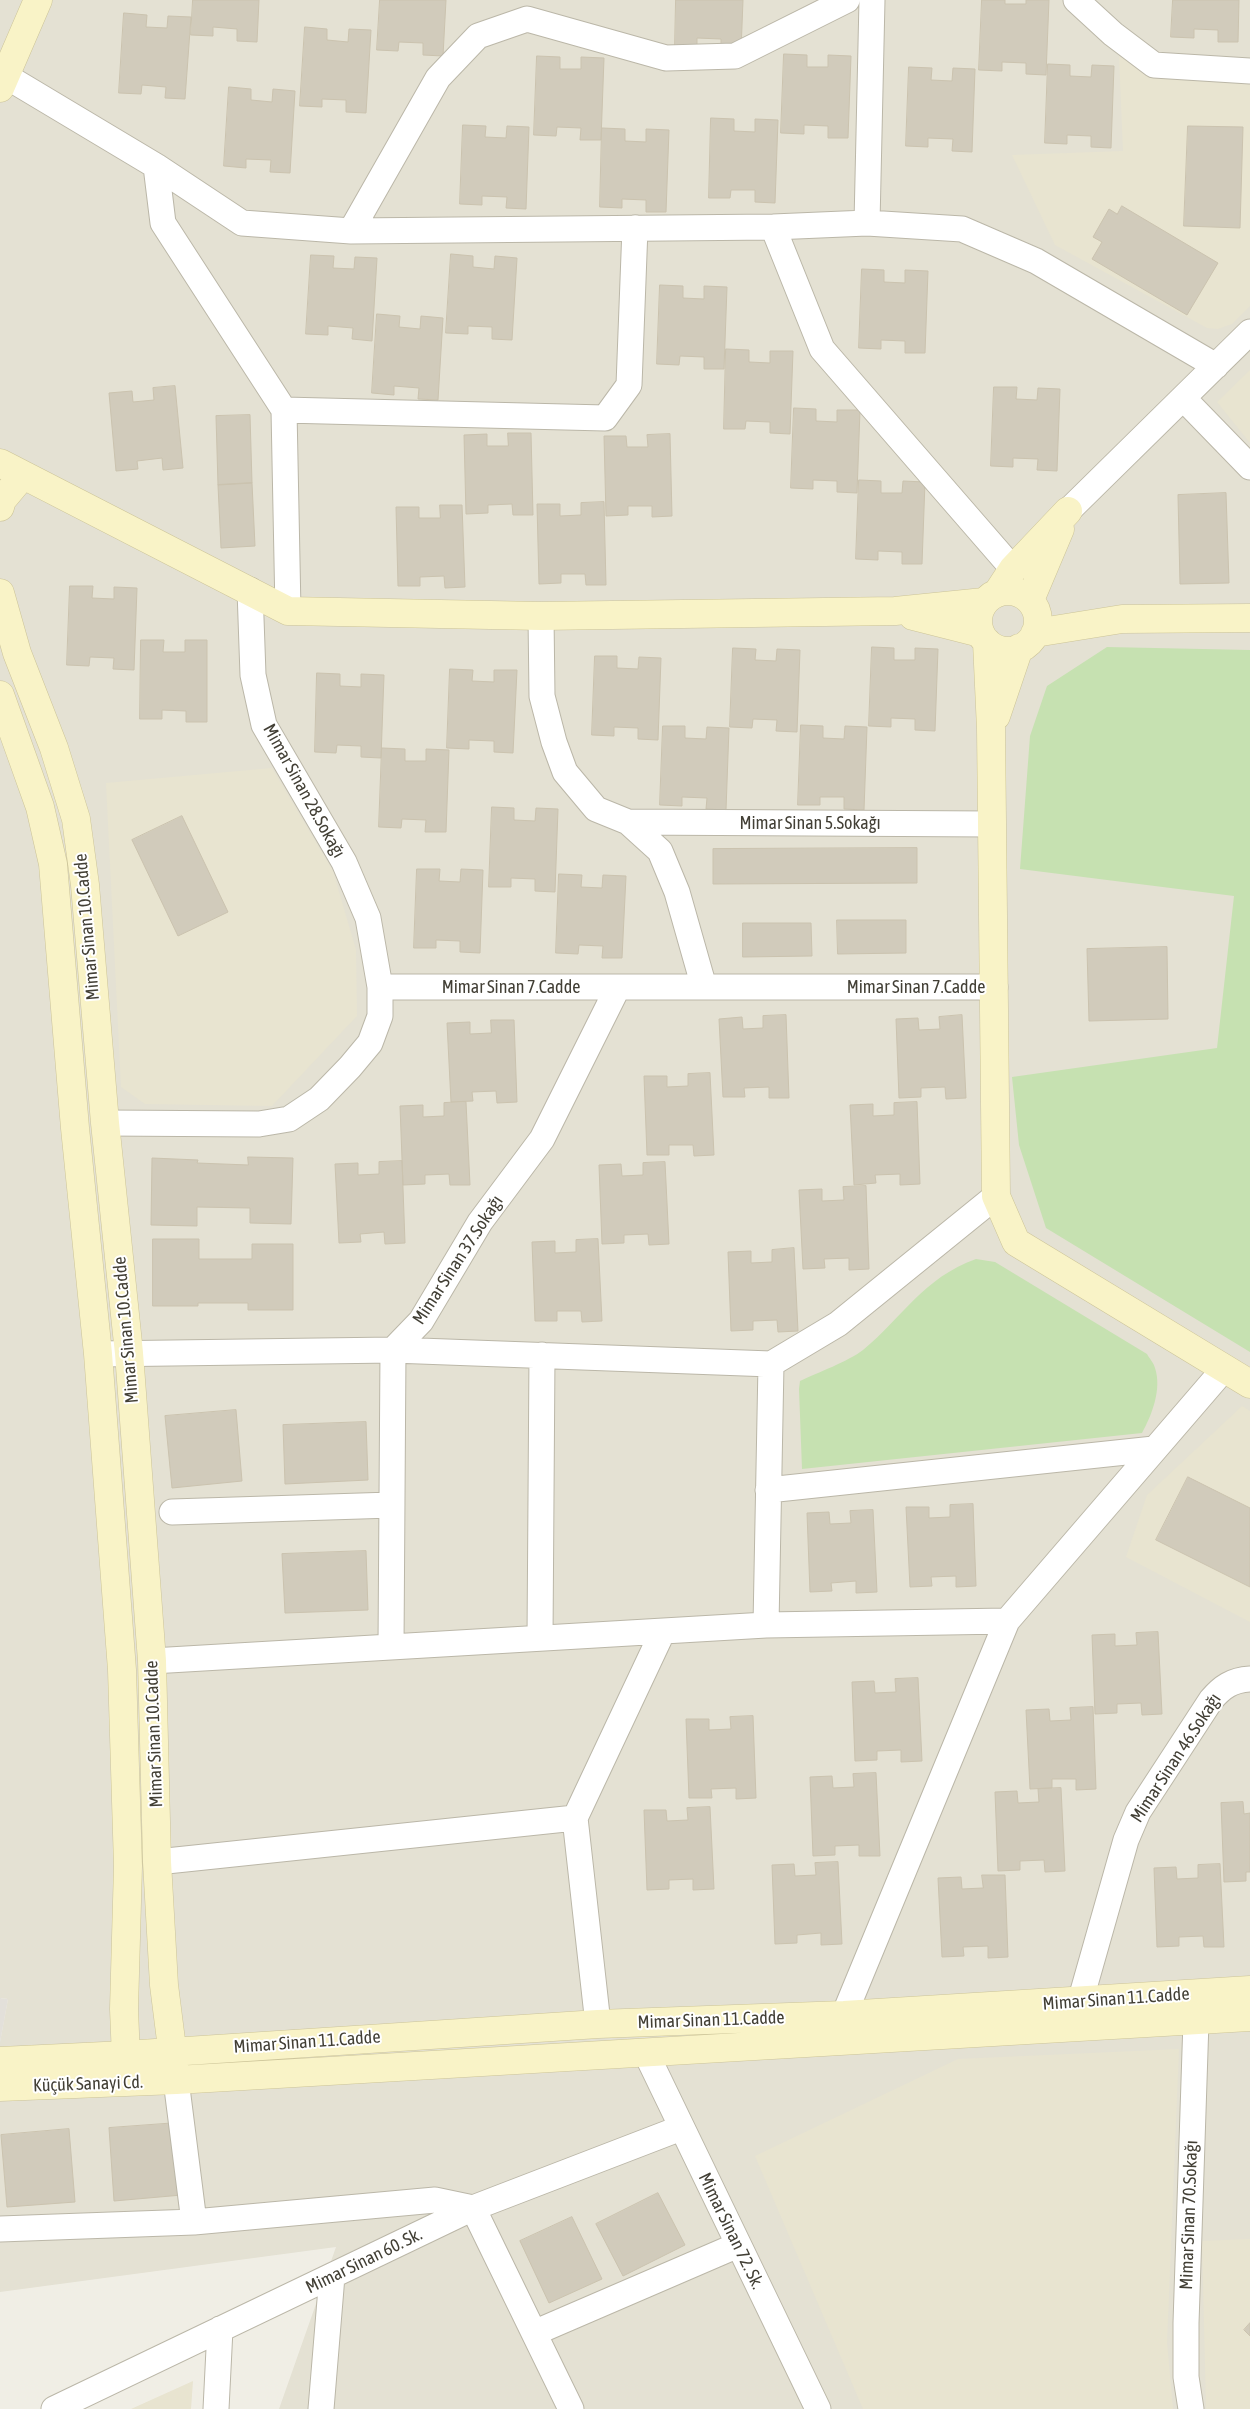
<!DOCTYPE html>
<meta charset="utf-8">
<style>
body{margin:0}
canvas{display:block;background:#f0eee5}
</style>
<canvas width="1250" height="2409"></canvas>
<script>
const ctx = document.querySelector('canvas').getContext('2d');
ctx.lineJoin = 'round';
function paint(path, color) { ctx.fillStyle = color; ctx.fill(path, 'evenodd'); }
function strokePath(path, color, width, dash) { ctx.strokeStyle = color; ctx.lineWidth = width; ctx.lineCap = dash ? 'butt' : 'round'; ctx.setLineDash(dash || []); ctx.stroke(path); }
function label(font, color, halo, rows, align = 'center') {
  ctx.font = font + ' "Asap Condensed",sans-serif'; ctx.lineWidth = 4; ctx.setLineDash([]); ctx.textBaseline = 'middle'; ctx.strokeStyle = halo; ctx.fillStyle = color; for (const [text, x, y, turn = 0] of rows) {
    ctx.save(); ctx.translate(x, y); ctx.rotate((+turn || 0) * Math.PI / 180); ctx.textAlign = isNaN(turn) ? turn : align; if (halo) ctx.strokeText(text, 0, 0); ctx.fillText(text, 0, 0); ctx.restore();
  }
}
const residential = new Path2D(`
 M 0,0 L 1250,0 L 1250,2409 L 279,2409 L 336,2247 L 0,2292 L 0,2042 L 8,1999 L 0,1998 Z`);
const industrial = new Path2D(`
 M 0,1998 L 8,1999 L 0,2042 Z`);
const education = new Path2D(`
 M 1119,56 L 1150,76 L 1250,82 L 1250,306 L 1232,324 L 1218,329 L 1207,328 L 1055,245 L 1012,155 L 1123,151 Z
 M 1250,370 L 1250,443 L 1217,402 Z
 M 272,768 L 333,871 L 356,950 L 357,1016 L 272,1106 L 145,1104 L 121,1087 L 106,783 Z
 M 1242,1406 L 1250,1411 L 1250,1622 L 1126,1557 L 1147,1495 Z
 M 1179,2049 L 1167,2343 L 1173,2409 L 863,2409 L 755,2156 L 958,2059 Z
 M 1250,2239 L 1250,2409 L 1206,2409 L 1202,2241 Z
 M 193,2381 L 191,2409 L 131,2409 Z`);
const green = new Path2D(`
 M 1107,647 L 1250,650 L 1250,1352 L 1046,1228 L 1019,1145 L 1012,1077 L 1217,1048 L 1234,896 L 1020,869 L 1030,736 L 1047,686 Z
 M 976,1259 L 995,1262 L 1147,1354 C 1149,1358 1154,1363 1155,1368 C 1162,1389 1152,1415 1142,1433 L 802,1469 L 799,1389 L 800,1381 C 817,1373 849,1361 863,1350 C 903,1317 923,1278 976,1259 Z`);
const building = new Path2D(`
 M 193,0 L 259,0 L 257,42 L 237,41 L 237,29 L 213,27 L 213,36 L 191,35 Z
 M 380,0 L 446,0 L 443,56 L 423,55 L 423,43 L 399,42 L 398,51 L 377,50 Z
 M 676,0 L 743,0 L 741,51 L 721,50 L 721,39 L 697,38 L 697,47 L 675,46 Z
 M 982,0 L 1005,0 L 1005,4 L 1026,4 L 1026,0 L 1049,0 L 1046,75 L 1026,74 L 1026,63 L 1002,62 L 1002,71 L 979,70 Z
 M 1173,0 L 1239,0 L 1238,42 L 1218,42 L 1218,30 L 1194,29 L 1194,38 L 1171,37 Z
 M 124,13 L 147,15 L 146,27 L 167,28 L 168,16 L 191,17 L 185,99 L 165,98 L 166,87 L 142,85 L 141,94 L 119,93 Z
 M 305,27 L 327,29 L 327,40 L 348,42 L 349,29 L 371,30 L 366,113 L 346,112 L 346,100 L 322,99 L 322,107 L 300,106 Z
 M 784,54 L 807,55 L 807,67 L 828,67 L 828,55 L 851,56 L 848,138 L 828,138 L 828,126 L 804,125 L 804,134 L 781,133 Z
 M 537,56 L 560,57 L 560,69 L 581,69 L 581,57 L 604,58 L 601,140 L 580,140 L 581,128 L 557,127 L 556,136 L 534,135 Z
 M 1048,64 L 1070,65 L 1070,76 L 1091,77 L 1092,65 L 1114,66 L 1111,148 L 1091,147 L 1091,136 L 1067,135 L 1067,144 L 1045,143 Z
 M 909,67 L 932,68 L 931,80 L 952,81 L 953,68 L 975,69 L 972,152 L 952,151 L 953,139 L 928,138 L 928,147 L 906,146 Z
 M 229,87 L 251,89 L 251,100 L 272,102 L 273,89 L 295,91 L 290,173 L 270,172 L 271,160 L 246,159 L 246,168 L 224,166 Z
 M 711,118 L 734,119 L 734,131 L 755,132 L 755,119 L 778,120 L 775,203 L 755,202 L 755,190 L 731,190 L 730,198 L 709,198 Z
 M 463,125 L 486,126 L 485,137 L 506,138 L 507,126 L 529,127 L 526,209 L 506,208 L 507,197 L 482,196 L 482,205 L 460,204 Z
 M 1188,126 L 1243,127 L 1240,228 L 1184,226 Z
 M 602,128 L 625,129 L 625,141 L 646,142 L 646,129 L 669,130 L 666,212 L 646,212 L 646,200 L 622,199 L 622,208 L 600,207 Z
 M 1122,206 L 1218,263 L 1187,315 L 1092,259 L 1102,242 L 1093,237 L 1109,209 L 1117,214 Z
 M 451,254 L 473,256 L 473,267 L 494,269 L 495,256 L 517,258 L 512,340 L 492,339 L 492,327 L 468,326 L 468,334 L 446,333 Z
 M 311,255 L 334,256 L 333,268 L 354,269 L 355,257 L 377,258 L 372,341 L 352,339 L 353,328 L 328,326 L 328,335 L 306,334 Z
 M 862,269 L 884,270 L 884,282 L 905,283 L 905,270 L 928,271 L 925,353 L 905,353 L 905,341 L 881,340 L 881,349 L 859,348 Z
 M 660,285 L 683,286 L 683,298 L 704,299 L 704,286 L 727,287 L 724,369 L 704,369 L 704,357 L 680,356 L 679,365 L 657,364 Z
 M 377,314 L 400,316 L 399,327 L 420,329 L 421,316 L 443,318 L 438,400 L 418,399 L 419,388 L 394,386 L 394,395 L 372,393 Z
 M 726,349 L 749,350 L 749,362 L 770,363 L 770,351 L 793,351 L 790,434 L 770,433 L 770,422 L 746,421 L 745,429 L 724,429 Z
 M 175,386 L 183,468 L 163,470 L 162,458 L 137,461 L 138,469 L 116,471 L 109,393 L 132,391 L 133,402 L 154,400 L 153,388 Z
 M 994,387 L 1017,387 L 1016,399 L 1037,400 L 1038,388 L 1060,389 L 1057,471 L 1037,470 L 1038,459 L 1013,458 L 1013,467 L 991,466 Z
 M 794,408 L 816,409 L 816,421 L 837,422 L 837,410 L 860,410 L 857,493 L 837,492 L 837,481 L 813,480 L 813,489 L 791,488 Z
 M 250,415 L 252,483 L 218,485 L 216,416 Z
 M 508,433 L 531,433 L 533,515 L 513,515 L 512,504 L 488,505 L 488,513 L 466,514 L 464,435 L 487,434 L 487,446 L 508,446 Z
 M 670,434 L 672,516 L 652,517 L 652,506 L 628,506 L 628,515 L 606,516 L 604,436 L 626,436 L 627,447 L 648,447 L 647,435 Z
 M 859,480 L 881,481 L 881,493 L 902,493 L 903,481 L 925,482 L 922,564 L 902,564 L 902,552 L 878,551 L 878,560 L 856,559 Z
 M 252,483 L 255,546 L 221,548 L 218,485 Z
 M 1226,493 L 1229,583 L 1180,584 L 1178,495 Z
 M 604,502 L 606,585 L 586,585 L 585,574 L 561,574 L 561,583 L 539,584 L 537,504 L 560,504 L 560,516 L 581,515 L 581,503 Z
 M 440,505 L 462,505 L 465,587 L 445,588 L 444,576 L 420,577 L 420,586 L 398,586 L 396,507 L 419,507 L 419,518 L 440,518 Z
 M 70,586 L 93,586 L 92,598 L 114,599 L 114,587 L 137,588 L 134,670 L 113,669 L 114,658 L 90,657 L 89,666 L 67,665 Z
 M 141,640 L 164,640 L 163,652 L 185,652 L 185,640 L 207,640 L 207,722 L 186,722 L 186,711 L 162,710 L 162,719 L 140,719 Z
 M 872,647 L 894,648 L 894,660 L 915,660 L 915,648 L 938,649 L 935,731 L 915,730 L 915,719 L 891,718 L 891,727 L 869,726 Z
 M 733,648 L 756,649 L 755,660 L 776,661 L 777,649 L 800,650 L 797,732 L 776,731 L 777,720 L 753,719 L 752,728 L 730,727 Z
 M 595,656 L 617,656 L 617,668 L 638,669 L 639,657 L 661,658 L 658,740 L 638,739 L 638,728 L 614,727 L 614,736 L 592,735 Z
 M 450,669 L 473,670 L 472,681 L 494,682 L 494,670 L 517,670 L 513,753 L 494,752 L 494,741 L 469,740 L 469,749 L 447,748 Z
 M 317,673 L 340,674 L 340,686 L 361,687 L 361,674 L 384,675 L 381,758 L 361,757 L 361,746 L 337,745 L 336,753 L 315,752 Z
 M 801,725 L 823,726 L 823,738 L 844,739 L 845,726 L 867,727 L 864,810 L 844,809 L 844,797 L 820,797 L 820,805 L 798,805 Z
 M 663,726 L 685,726 L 685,738 L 706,739 L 707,727 L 729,728 L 726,810 L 706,809 L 707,798 L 682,797 L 682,806 L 660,805 Z
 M 382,748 L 405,749 L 405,761 L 426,761 L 426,749 L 449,750 L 446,832 L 425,832 L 426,820 L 402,819 L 401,828 L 379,827 Z
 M 492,807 L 514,808 L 514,820 L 535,821 L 536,808 L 558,809 L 555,892 L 535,891 L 535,879 L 511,878 L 511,887 L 489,887 Z
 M 182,816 L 228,912 L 178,936 L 132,840 Z
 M 917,848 L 917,883 L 713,884 L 713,849 Z
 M 417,869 L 440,869 L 439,881 L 460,882 L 461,869 L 483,870 L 480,953 L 460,952 L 460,941 L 436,940 L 436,948 L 414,948 Z
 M 559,874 L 582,875 L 581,887 L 602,888 L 603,875 L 626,876 L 622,958 L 602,958 L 603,946 L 579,945 L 578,954 L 556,953 Z
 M 837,920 L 906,920 L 906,953 L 838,954 Z
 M 743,923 L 811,923 L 812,956 L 743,957 Z
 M 1167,947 L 1168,1019 L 1089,1021 L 1087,949 Z
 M 786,1015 L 789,1098 L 769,1098 L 769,1087 L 744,1088 L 745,1097 L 723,1097 L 719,1019 L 742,1017 L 743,1029 L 763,1028 L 763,1016 Z
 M 962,1015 L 966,1098 L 946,1099 L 945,1087 L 921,1088 L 921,1097 L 899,1098 L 896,1019 L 918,1018 L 919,1030 L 940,1029 L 939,1017 Z
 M 491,1020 L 514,1020 L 517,1102 L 497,1103 L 496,1091 L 472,1092 L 473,1101 L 451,1102 L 447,1023 L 470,1022 L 470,1034 L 491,1033 Z
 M 710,1073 L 714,1155 L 694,1156 L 693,1145 L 669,1145 L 669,1155 L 647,1155 L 644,1076 L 667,1076 L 667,1087 L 688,1086 L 688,1074 Z
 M 466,1102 L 470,1185 L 450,1185 L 449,1174 L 425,1175 L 425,1184 L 403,1185 L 400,1106 L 423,1105 L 423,1117 L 444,1116 L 444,1103 Z
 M 917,1102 L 920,1184 L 900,1185 L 900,1174 L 875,1175 L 876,1183 L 854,1185 L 850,1105 L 873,1104 L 873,1116 L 894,1115 L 894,1103 Z
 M 248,1157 L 293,1158 L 291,1224 L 250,1223 L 250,1208 L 197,1207 L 197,1226 L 151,1225 L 152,1158 L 198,1160 L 197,1163 L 248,1165 Z
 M 402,1161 L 405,1243 L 385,1244 L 384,1232 L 360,1234 L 361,1242 L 339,1243 L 335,1164 L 358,1163 L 358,1175 L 379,1174 L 379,1162 Z
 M 665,1162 L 669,1244 L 649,1245 L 648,1234 L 624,1235 L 624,1243 L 602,1244 L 599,1165 L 621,1164 L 622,1176 L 643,1175 L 643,1163 Z
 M 866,1186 L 869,1269 L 849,1270 L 849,1258 L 824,1259 L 825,1268 L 803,1269 L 799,1190 L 822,1189 L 822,1201 L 844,1200 L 843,1187 Z
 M 153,1239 L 199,1239 L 199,1259 L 252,1259 L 252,1244 L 293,1244 L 293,1310 L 248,1310 L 248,1303 L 198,1303 L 198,1306 L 153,1306 Z
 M 598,1239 L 602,1321 L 582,1322 L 581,1311 L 557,1311 L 557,1321 L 535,1321 L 532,1242 L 555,1241 L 555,1253 L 576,1252 L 576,1240 Z
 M 794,1248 L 798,1331 L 778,1332 L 777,1320 L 753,1321 L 753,1330 L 731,1331 L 728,1252 L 751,1251 L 751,1263 L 772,1262 L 772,1250 Z
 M 236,1410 L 242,1481 L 172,1488 L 165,1416 Z
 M 366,1422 L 368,1480 L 285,1484 L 283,1425 Z
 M 1188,1477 L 1250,1508 L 1250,1587 L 1156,1540 Z
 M 973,1504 L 976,1586 L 956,1587 L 956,1576 L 931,1577 L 932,1586 L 910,1587 L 906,1507 L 929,1507 L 929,1518 L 950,1517 L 950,1505 Z
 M 873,1510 L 877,1592 L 856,1593 L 856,1581 L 831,1583 L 832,1591 L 810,1592 L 807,1513 L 829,1512 L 830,1524 L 851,1523 L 850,1511 Z
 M 366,1551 L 368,1610 L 285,1613 L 282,1554 Z
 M 1158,1632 L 1162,1714 L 1142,1715 L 1141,1703 L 1117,1704 L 1117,1713 L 1095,1714 L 1092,1635 L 1115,1634 L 1115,1646 L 1137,1645 L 1136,1633 Z
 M 918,1678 L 922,1761 L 901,1762 L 901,1750 L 877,1751 L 877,1760 L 855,1761 L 852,1682 L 874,1681 L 875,1693 L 896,1692 L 895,1679 Z
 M 1093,1707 L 1096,1789 L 1076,1790 L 1076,1779 L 1052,1779 L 1052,1788 L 1030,1789 L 1026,1710 L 1049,1709 L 1050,1721 L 1071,1720 L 1070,1708 Z
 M 753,1716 L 756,1798 L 736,1799 L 736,1788 L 711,1789 L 712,1798 L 689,1798 L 686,1719 L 709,1719 L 709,1730 L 731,1729 L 730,1717 Z
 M 876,1773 L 880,1856 L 859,1856 L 859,1845 L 835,1846 L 835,1855 L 813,1856 L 810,1777 L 832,1776 L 833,1788 L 854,1787 L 853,1774 Z
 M 1061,1788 L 1065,1871 L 1045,1872 L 1044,1860 L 1020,1861 L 1020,1870 L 998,1871 L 995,1792 L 1017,1791 L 1018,1803 L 1039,1802 L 1038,1789 Z
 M 1243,1802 L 1244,1814 L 1250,1813 L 1250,1872 L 1246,1872 L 1246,1881 L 1224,1882 L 1221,1803 Z
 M 710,1807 L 714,1889 L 693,1890 L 693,1879 L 669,1880 L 669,1889 L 647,1890 L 644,1810 L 666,1810 L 667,1821 L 688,1820 L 687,1808 Z
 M 838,1862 L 842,1944 L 821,1945 L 821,1933 L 797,1935 L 797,1943 L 775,1944 L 772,1865 L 794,1864 L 795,1876 L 816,1875 L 815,1863 Z
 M 1220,1864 L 1224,1947 L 1204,1947 L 1203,1936 L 1179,1937 L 1179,1946 L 1157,1947 L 1154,1868 L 1176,1867 L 1177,1879 L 1198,1878 L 1198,1865 Z
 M 982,1875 L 1005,1875 L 1008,1957 L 988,1958 L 988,1946 L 963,1947 L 964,1956 L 942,1957 L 938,1878 L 961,1877 L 962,1889 L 983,1888 Z
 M 177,2123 L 182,2195 L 114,2201 L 109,2128 Z
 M 69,2129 L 75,2202 L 7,2207 L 1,2135 Z
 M 658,2193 L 685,2245 L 623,2276 L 596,2224 Z
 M 572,2217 L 602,2279 L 549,2303 L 520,2241 Z
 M 1250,2323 L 1250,2336 L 1244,2330 Z`);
const street = new Path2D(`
 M 1076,0 L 1113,34 L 1154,65 L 1250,71
 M 4,75 L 156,166 L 242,223 L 351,231 L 773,227 L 867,223 L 962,229 L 1036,261 L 1216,366
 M 156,166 L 163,223 L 284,410 L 288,611
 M 867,223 L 872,0
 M 773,227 L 822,349 L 1013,569
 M 351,231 L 438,78 L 478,36 L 527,19 L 666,58 L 735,56 L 847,0
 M 1184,399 L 1250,467
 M 284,410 L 605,418 L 629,385 L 635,228
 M 1068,511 L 1250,332
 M 250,590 L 253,675 L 264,725 L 344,862 L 368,918 L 380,987
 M 541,616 L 542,696 L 554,742 L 565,772 L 596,809 L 628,822 L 660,851 L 677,892 L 704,987
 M 628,822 L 992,824
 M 105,1123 L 259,1124 L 289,1119 L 319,1099 L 350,1067 L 370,1043 L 380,1016 L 380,987 L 995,987
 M 98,1354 L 393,1350 L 771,1364 L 838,1324 L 996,1196
 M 768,1490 L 1154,1449
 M 172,1512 L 392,1505
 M 766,1625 L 771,1364
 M 540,1638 L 542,1355
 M 391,1645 L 393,1350 L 421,1321 L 480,1222 L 542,1139 L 618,987
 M 152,1661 L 766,1625 L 1007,1621
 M 157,1862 L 575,1818
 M 1080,2002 L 1126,1840 L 1138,1812 L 1211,1700 C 1222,1687 1232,1680 1250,1679
 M 844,2015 L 1007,1621 L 1224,1369
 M 598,2024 L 575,1818 L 663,1631
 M 646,2053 L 818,2409
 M 176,2080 L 194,2222
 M 0,2229 L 194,2222 L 435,2200 L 473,2208 L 571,2409
 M 534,2333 L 738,2245
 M 54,2409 L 473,2208 L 681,2128
 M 216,2409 L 220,2329
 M 321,2409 L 332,2276
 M 1191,2409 L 1186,2377 L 1186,2323 L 1196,2021`);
const secondary = new Path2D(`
 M 0,88 L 38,0
 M 0,463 L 288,611 L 541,616 L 895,611 L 984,602
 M 0,507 L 2,500 L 23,475
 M978 621a30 30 0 1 1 60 0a30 30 0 1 1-60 0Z
 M 998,592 L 1013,569 L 1068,511
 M 0,593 L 17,653 L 54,748 L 76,819 L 85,885 L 105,1123 L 129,1353 L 152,1661 L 157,1862 L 164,1985 L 176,2080
 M 1030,600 L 1060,529
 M 913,616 L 980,633
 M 1035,633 L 1122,619 L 1250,618
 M 987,642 L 991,729 L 996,1196 L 1016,1242 L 1250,1384
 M 0,695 L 40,807 L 53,864 L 75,1128 L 98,1354 L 122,1670 L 128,1866 L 124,2009 L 127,2082
 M 996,716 L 1019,648
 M 0,2061 L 125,2055 L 598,2024 L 844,2015 L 1250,1990
 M 0,2087 L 176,2080 L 1250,2017`);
const streetNames = [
 ["Mimar Sinan 28.Sokağı",304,791,61],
 ["Mimar Sinan 5.Sokağı",810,823],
 ["Mimar Sinan 10.Cadde",87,927,-95],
 ["Mimar Sinan 7.Cadde",511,987],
 ["Mimar Sinan 7.Cadde",916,987],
 ["Mimar Sinan 37.Sokağı",458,1260,-57],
 ["Mimar Sinan 10.Cadde",126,1330,-95],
 ["Mimar Sinan 10.Cadde",154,1734,-92],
 ["Mimar Sinan 46.Sokağı",1176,1758,-57],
 ["Mimar Sinan 11.Cadde",1116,1999,-4],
 ["Mimar Sinan 11.Cadde",711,2020,-2],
 ["Mimar Sinan 11.Cadde",307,2042,-4],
 ["Küçük Sanayi Cd.",88,2084,-2],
 ["Mimar Sinan 70.Sokağı",1189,2215,-88],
 ["Mimar Sinan 72. Sk.",731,2231,64],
 ["Mimar Sinan 60. Sk.",364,2261,-26]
];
paint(residential, '#e4e1d3');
paint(industrial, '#e3e0da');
paint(education, '#e8e4d0');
paint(green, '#c6e1b1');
paint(building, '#d1cbbb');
strokePath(building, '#cbc3af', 1);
strokePath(street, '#bbb7a8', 27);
strokePath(secondary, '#ccc498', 29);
strokePath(street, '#fff', 25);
strokePath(secondary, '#f9f3c7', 28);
label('18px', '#423f35', '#fff', streetNames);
</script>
